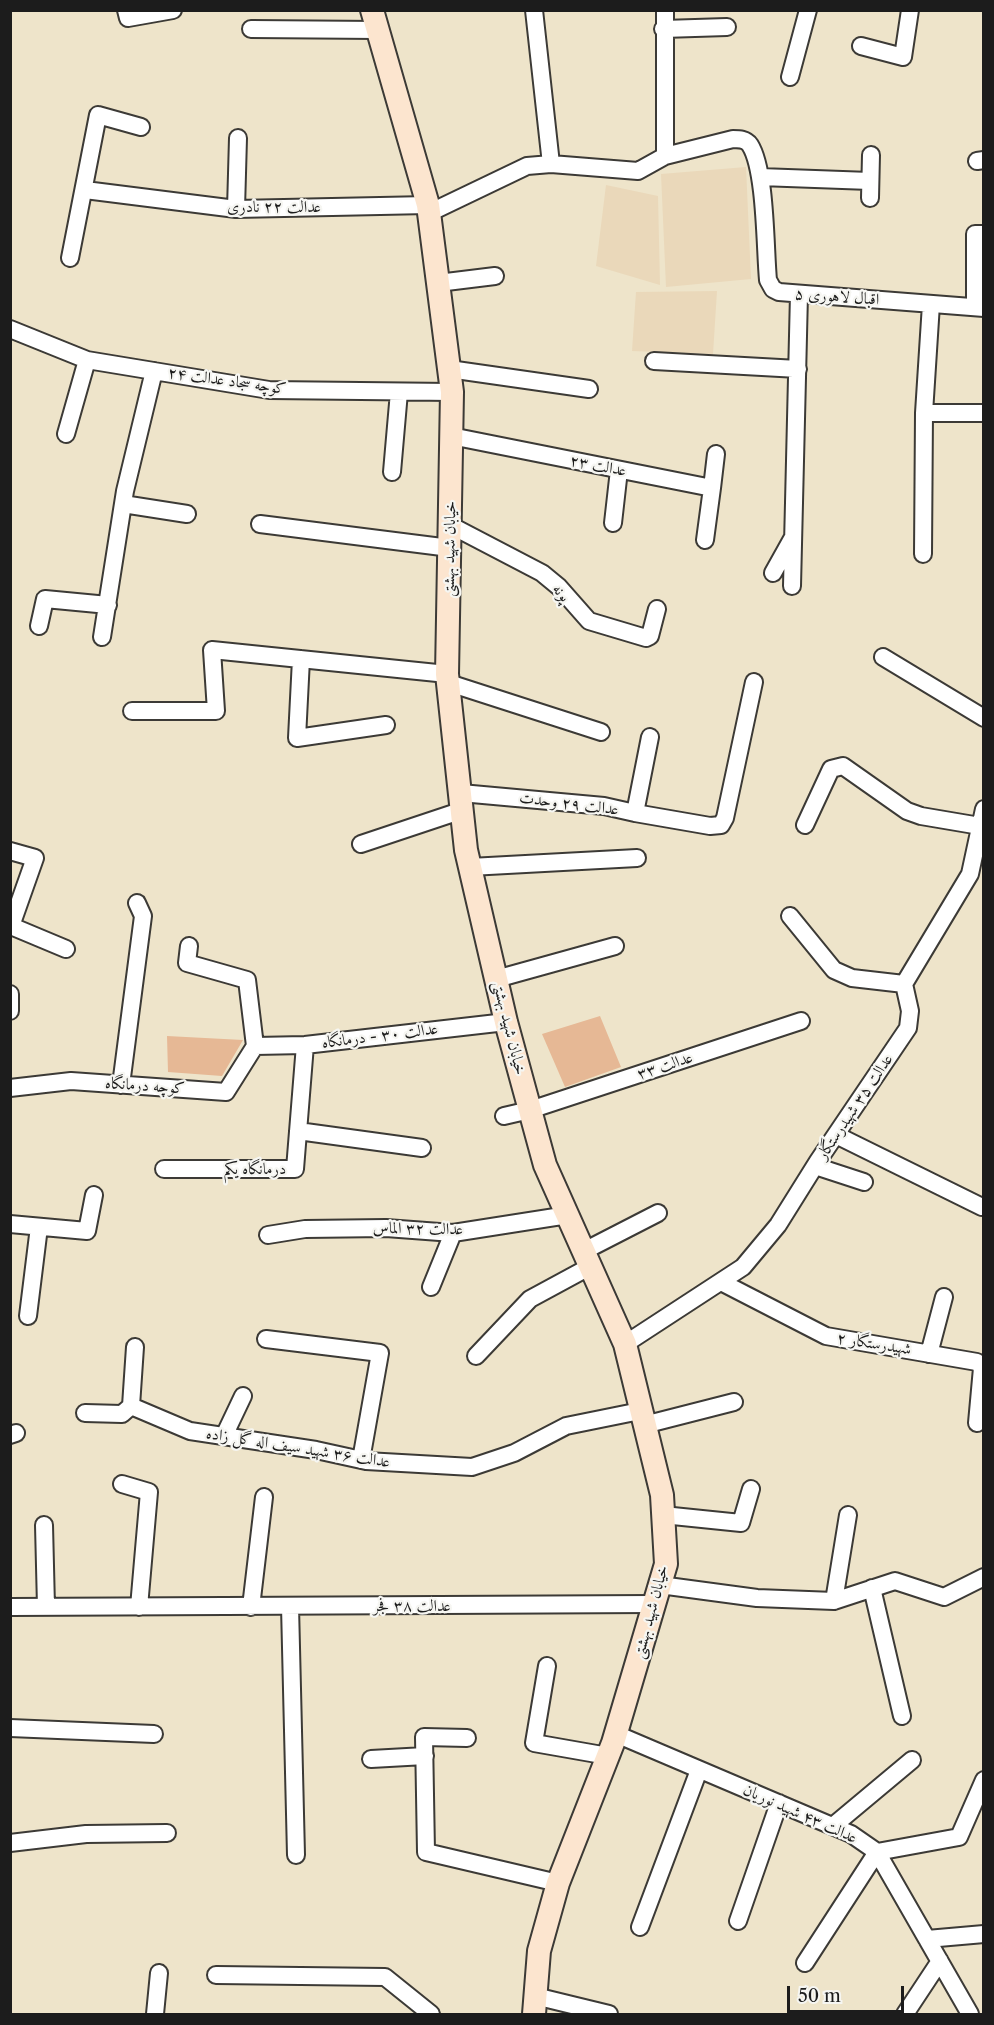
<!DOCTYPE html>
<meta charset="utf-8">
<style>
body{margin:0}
#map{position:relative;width:994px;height:2025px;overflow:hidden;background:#eee4ca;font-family:"Libre Caslon Text",serif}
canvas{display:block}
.frame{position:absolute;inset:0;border:12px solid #1c1c1c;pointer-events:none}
.scale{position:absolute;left:787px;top:1986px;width:117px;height:27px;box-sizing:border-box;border:3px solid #1c1c1c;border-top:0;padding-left:8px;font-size:18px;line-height:21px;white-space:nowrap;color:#1c1c1c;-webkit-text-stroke:4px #f6f6f2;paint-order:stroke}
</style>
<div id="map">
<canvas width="994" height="2025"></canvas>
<div class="frame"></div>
<div class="scale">50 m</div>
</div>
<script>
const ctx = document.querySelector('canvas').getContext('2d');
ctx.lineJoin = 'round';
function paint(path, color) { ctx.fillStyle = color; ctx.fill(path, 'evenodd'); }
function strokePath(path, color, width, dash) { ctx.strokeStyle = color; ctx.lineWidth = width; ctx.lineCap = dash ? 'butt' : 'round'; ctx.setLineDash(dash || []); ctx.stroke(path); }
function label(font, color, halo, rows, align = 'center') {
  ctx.font = font + ' "Libre Caslon Text",Amiri,serif'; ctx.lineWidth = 4.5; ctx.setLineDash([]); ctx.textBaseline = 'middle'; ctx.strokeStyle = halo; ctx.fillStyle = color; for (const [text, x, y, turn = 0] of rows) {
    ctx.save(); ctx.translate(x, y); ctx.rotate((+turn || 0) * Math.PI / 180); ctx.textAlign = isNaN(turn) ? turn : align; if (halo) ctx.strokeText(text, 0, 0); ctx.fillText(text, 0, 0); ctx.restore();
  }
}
const built = new Path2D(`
 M 746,167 L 751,279 L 666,287 L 661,174 Z
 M 606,185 L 658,196 L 660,285 L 596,266 Z
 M 717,291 L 713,354 L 632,351 L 636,292 Z`);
const building = new Path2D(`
 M 600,1016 L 621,1067 L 565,1087 L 542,1034 Z
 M 167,1036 L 243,1040 L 222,1076 L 168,1072 Z`);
const minor = new Path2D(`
 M 126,10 L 128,18 L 173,10
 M 534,10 L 551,164
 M 665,10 L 665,156
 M 251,29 L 378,30
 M 663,29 L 727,27
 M 861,46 L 903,57 L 910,10
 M 790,77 L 808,10
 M 977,161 L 984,160
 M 760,177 L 870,181
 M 85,190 L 236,209 L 428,205
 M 870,198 L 871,155
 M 236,209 L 238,138
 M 429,213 L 527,166 L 551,164 L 638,171 L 665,156 L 733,139 C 739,139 746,139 750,145 C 766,170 765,249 768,280 L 773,289 L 779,292 L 984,308
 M 70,258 L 98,115 L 141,127
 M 438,283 L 495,276
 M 975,307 L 975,234 L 984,234
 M 10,329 L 87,360 L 269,390 L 452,392
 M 654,361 L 798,369
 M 449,369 L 589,389
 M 924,413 L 984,413
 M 66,434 L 87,360
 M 451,436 L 712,488 L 716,454
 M 392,472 L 399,392
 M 123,504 L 187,514
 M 613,523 L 619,470
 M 260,524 L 450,548
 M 450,525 L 542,573 L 559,587 L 589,621 L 646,638 L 650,636 L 657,609
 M 705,540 L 712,488
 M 923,554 L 924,413 L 931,304
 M 773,573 L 792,539
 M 792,586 L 799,294
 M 39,626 L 45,599 L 108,605
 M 102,637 L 125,491 L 154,371
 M 883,657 L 984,718
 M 301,659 L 297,738 L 386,725
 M 449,683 L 601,732
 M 132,711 L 216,711 L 212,650 L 447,674
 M 461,793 L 604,806 L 635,813 L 650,737
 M 635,813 L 710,826 L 721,825 L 725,818 L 754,682
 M 805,825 L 831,769 L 843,766 L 907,811 L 921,816 L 980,826
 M 361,844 L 463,810
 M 10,851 L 35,858 L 11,926 L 66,949
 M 470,867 L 637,858
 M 790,916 L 834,970 L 852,978 L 904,984
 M 189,946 L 187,963 L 247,980 L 255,1046
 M 496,979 L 615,946
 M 10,994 L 10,1011
 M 255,1046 L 305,1045 L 506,1022
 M 121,1085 L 143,916 L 137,903
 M 10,1088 L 71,1081 L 226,1092 L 255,1046
 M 504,1116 L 530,1110 L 801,1021
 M 298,1131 L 422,1148
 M 836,1135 L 982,1207
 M 815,1166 L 864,1182
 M 164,1169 L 295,1169 L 305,1045
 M 10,1224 L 87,1231 L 94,1195
 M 268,1235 L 305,1229 L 386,1228 L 453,1233 L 568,1215
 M 584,1251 L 658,1213
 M 721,1282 L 826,1336 L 977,1362 L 982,1368 L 977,1423
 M 431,1287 L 453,1233
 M 28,1316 L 39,1227
 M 266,1339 L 380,1353 L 361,1460
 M 625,1344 L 743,1267 L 778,1225 L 818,1161 L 908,1028 L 910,1011 L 904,984 L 970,874 L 984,809
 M 929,1354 L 944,1297
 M 476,1356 L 530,1299 L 591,1266
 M 131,1406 L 190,1431 L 316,1450 L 366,1461 L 472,1467 L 514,1453 L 566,1426 L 640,1411
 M 85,1413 L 122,1414 L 131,1406 L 135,1347
 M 644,1425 L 734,1402
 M 10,1435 L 16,1433
 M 224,1436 L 243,1396
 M 122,1484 L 149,1492 L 139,1607
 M 663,1515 L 741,1523 L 751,1489
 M 44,1525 L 46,1607
 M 660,1585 L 757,1598 L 834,1601 L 895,1581 L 944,1597 L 984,1577
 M 872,1588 L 902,1716
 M 834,1601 L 848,1515
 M 290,1606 L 296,1855
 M 10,1607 L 654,1604
 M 251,1607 L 264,1497
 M 547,1666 L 534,1743 L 608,1756
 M 10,1728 L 154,1734
 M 616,1734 L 851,1834 L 877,1852 L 970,2014
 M 467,1738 L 424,1737 L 426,1852 L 558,1883
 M 371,1759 L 425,1756
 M 833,1826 L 912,1760
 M 10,1843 L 86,1834 L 167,1833
 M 738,1921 L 779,1803
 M 640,1927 L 699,1770
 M 927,1939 L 984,1934
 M 805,1963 L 877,1852 L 959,1837 L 984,1780
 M 216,1975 L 385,1977 L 431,2014
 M 535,1996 L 609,2014
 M 155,2014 L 159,1973
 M 905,2014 L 940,1961`);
const secondary = new Path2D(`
 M 372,10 L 428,205 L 452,392 L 447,674 L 466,850 L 506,1022 L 545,1165 L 625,1344 L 662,1495 L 666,1564 L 613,1743 L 558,1883 L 539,1951 L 534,2014`);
const streetNames = [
 ["عدالت ۲۲ نادری",274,207],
 ["اقبال لاهوری ۵",837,297,4],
 ["کوچه سجاد عدالت ۲۴",227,381,8],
 ["عدالت ۲۳",598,466,11],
 ["خیابان شهید بهشتی",450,549,-89],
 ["پونه",561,593,49],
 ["عدالت ۲۹ وحدت",569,804,7],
 ["خیابان شهید بهشتی",509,1028,76],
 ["عدالت ۳۰ - درمانگاه",380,1036,-7],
 ["عدالت ۳۳",665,1066,-18],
 ["کوچه درمانگاه",145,1086,4],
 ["عدالت ۳۵ شهیدرستگار",855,1107,-56],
 ["درمانگاه یکم",255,1169],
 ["عدالت ۳۲ الماس",418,1229,1],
 ["شهیدرستگار ۲",874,1344,9],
 ["عدالت ۳۶ شهید سیف اله گل زاده",298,1448,9],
 ["عدالت ۳۸ فجر",412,1606],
 ["خیابان شهید بهشتی",651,1612,-75],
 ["عدالت ۴۳ شهید نوریان",800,1814,24]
];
paint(built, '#ead8ba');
paint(building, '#e6b895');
strokePath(minor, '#3c3a36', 20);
strokePath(secondary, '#3c3a36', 26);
strokePath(minor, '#fff', 16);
strokePath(secondary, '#fce5cf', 22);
label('16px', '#1c1c1c', '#f6f6f2', streetNames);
</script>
